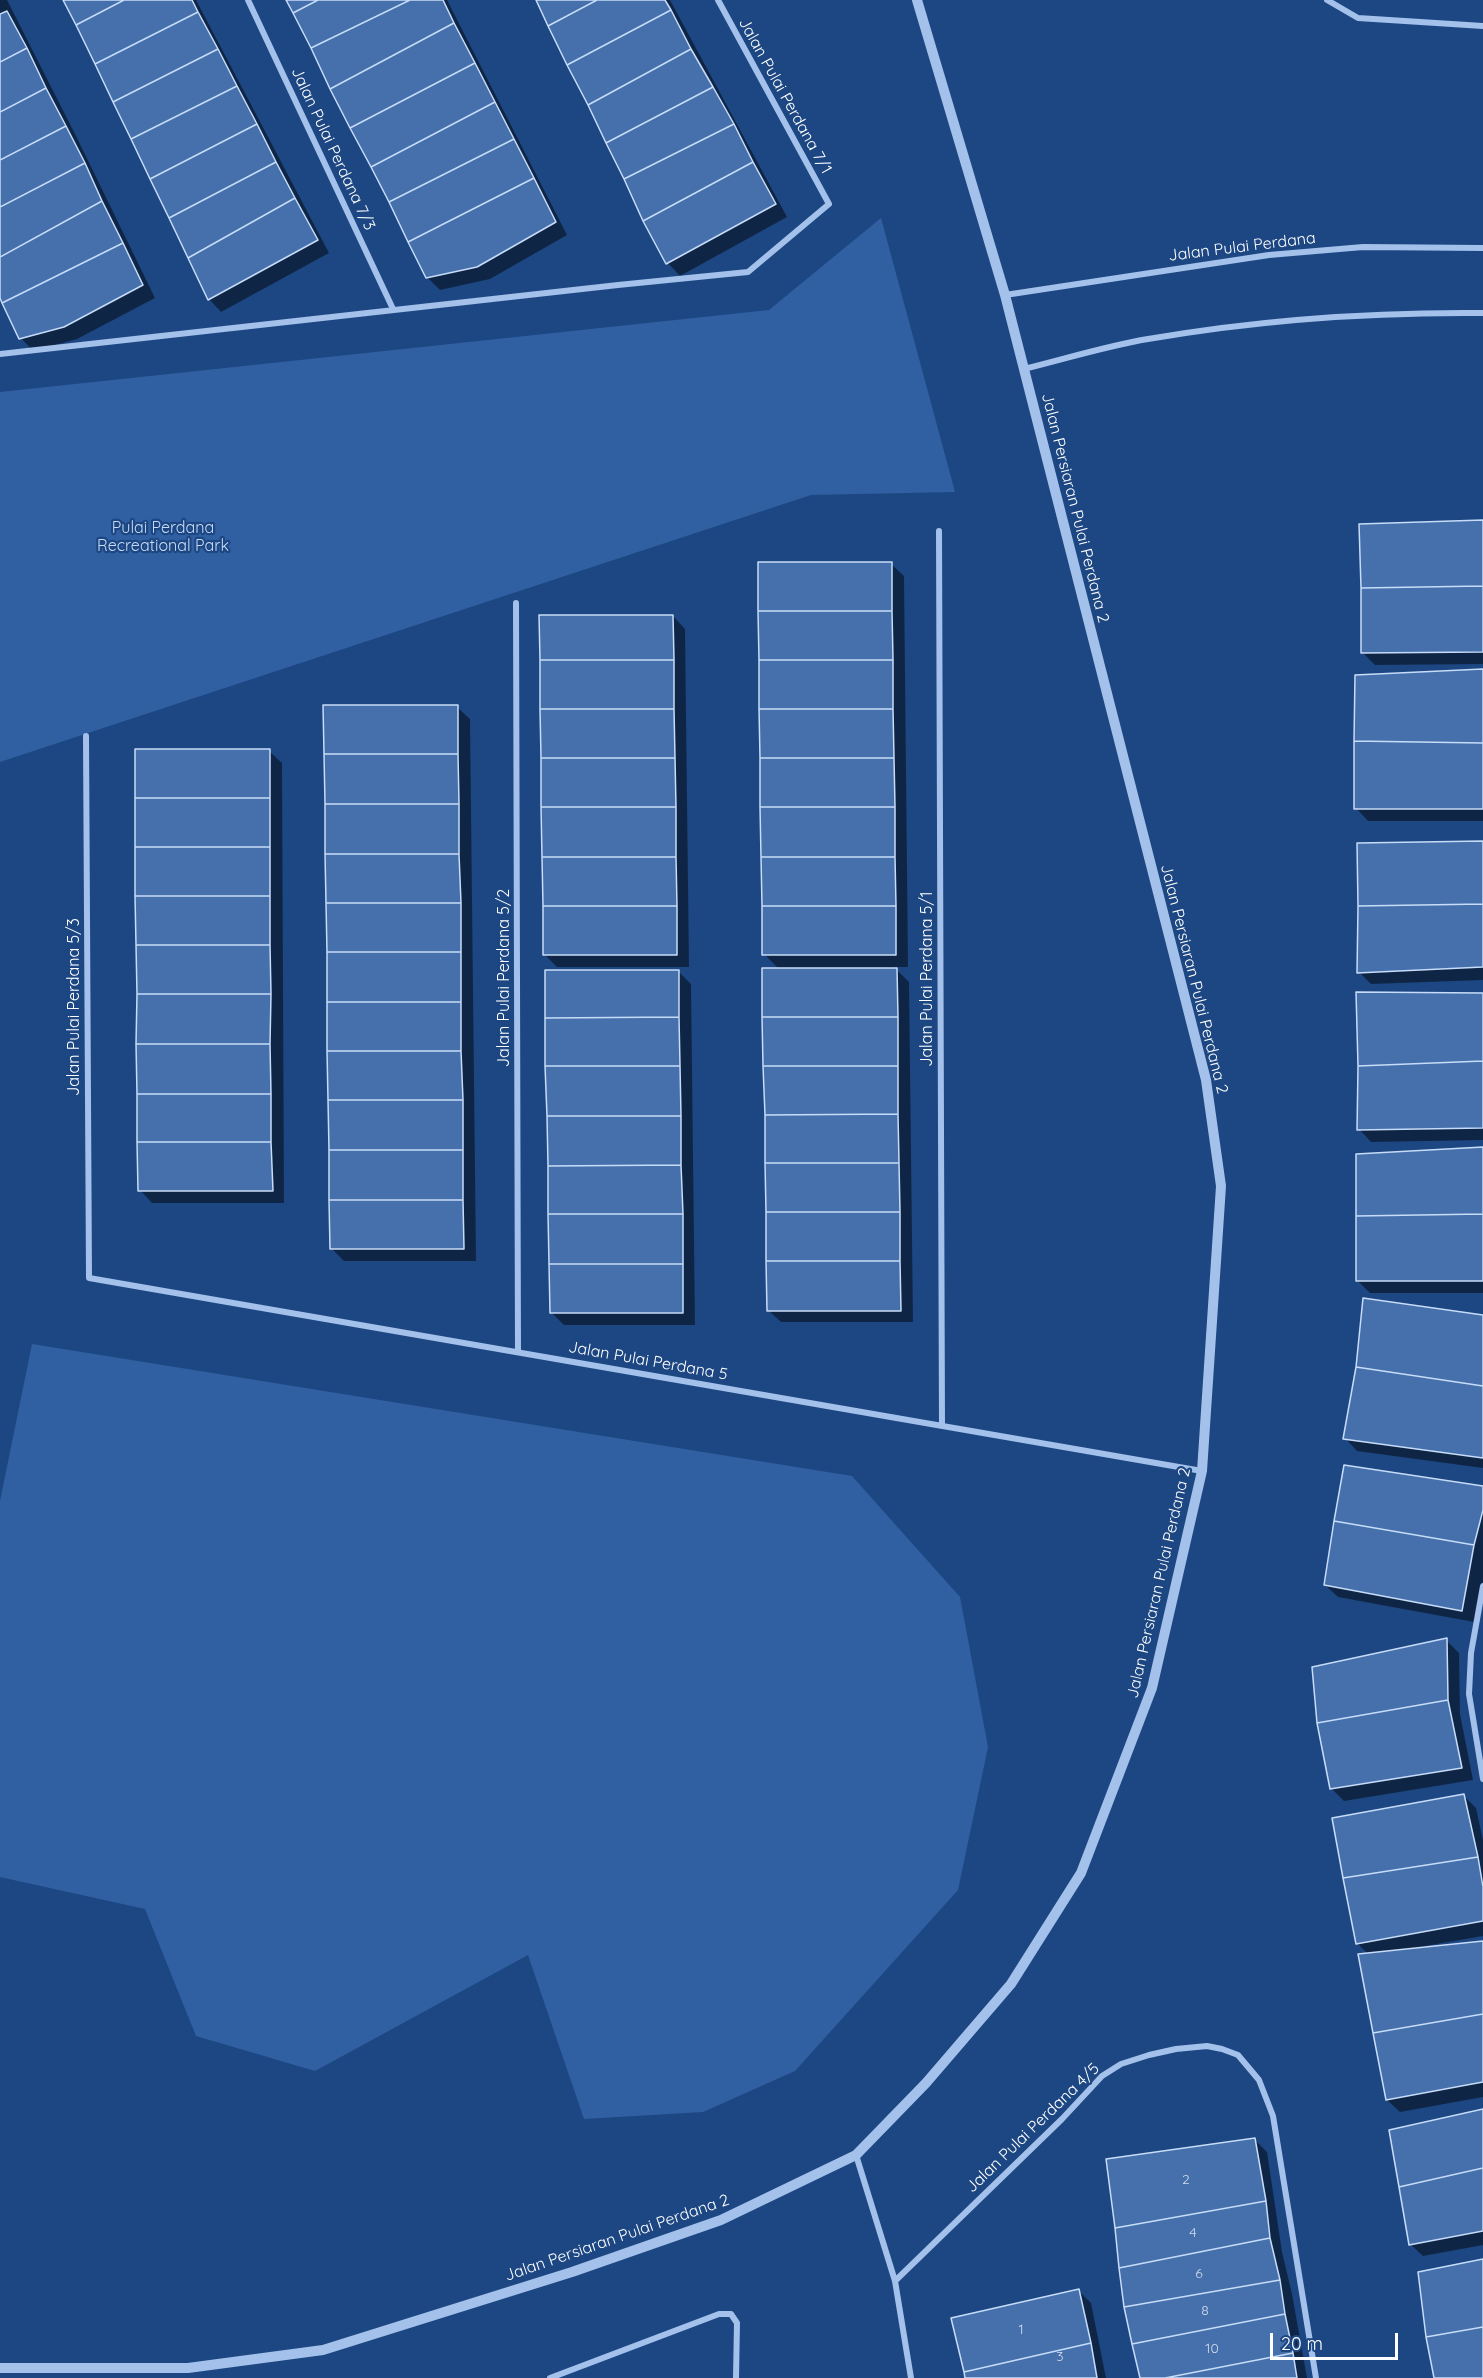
<!DOCTYPE html>
<style>
body{margin:0}
#map{position:relative;width:1483px;height:2378px;overflow:hidden;background:#1d4783;font-family:Quicksand,sans-serif}
canvas{display:block}
.scale{position:absolute;left:1270px;top:2333px;width:128px;height:27px;box-sizing:border-box;border:3px solid #fff;border-top:0;padding-left:8px;font-size:18px;line-height:21px;white-space:nowrap;color:#fff;-webkit-text-stroke:4px #1d4783;paint-order:stroke}
</style>
<div id="map">
<canvas width="1483" height="2378"></canvas>
<div class="scale">20 m</div>
</div>
<script>
const ctx = document.querySelector('canvas').getContext('2d');
ctx.lineJoin = 'round';
function paint(path, color) { ctx.fillStyle = color; ctx.fill(path, 'evenodd'); }
function strokePath(path, color, width, dash) { ctx.strokeStyle = color; ctx.lineWidth = width; ctx.lineCap = dash ? 'butt' : 'round'; ctx.setLineDash(dash || []); ctx.stroke(path); }
function label(font, color, halo, rows, align = 'center') {
  ctx.font = font + ' Quicksand,sans-serif'; ctx.lineWidth = 4.5; ctx.setLineDash([]); ctx.textBaseline = 'middle'; ctx.strokeStyle = halo; ctx.fillStyle = color; for (const [text, x, y, turn = 0] of rows) {
    ctx.save(); ctx.translate(x, y); ctx.rotate((+turn || 0) * Math.PI / 180); ctx.textAlign = isNaN(turn) ? turn : align; if (halo) ctx.strokeText(text, 0, 0); ctx.fillText(text, 0, 0); ctx.restore();
  }
}
const green = new Path2D(`
 M 881,218 L 955,492 L 811,495 L 0,762 L 0,392 L 769,310 Z
 M 32,1344 L 852,1476 L 960,1597 L 988,1747 L 958,1890 L 795,2071 L 703,2112 L 584,2119 L 528,1955 L 315,2071 L 196,2036 L 145,1909 L 0,1877 L 0,1501 Z`);
const shadow = new Path2D(`
 M 0,0 L 7,0 L 78,140 L 155,298 L 77,339 L 33,351 L 21,338 L 0,297 Z
 M 64,0 L 196,0 L 329,253 L 221,312 L 209,299 Z
 M 288,0 L 447,0 L 567,235 L 490,279 L 440,290 L 427,277 Z
 M 537,0 L 670,0 L 787,217 L 680,276 L 668,263 Z
 M 1483,522 L 1483,664 L 1375,665 L 1362,652 Z
 M 891,564 L 904,576 L 908,967 L 894,967 L 909,982 L 913,1322 L 781,1322 L 768,1310 L 779,969 L 764,954 Z
 M 673,616 L 685,629 L 689,967 L 557,967 L 545,955 Z
 M 1483,670 L 1483,821 L 1368,821 L 1356,808 Z
 M 457,707 L 470,719 L 476,1261 L 344,1261 L 331,1248 Z
 M 269,751 L 282,763 L 284,1203 L 152,1203 L 140,1190 Z
 M 1483,843 L 1483,980 L 1371,984 L 1359,972 Z
 M 678,971 L 691,984 L 695,1325 L 564,1325 L 551,1312 Z
 M 1483,995 L 1483,1140 L 1371,1142 L 1359,1129 Z
 M 1483,1149 L 1483,1293 L 1370,1293 L 1357,1280 Z
 M 1483,1316 L 1483,1468 L 1357,1451 L 1345,1438 Z
 M 1483,1488 L 1483,1581 L 1474,1622 L 1338,1597 L 1325,1585 Z
 M 1446,1640 L 1459,1653 L 1460,1714 L 1473,1780 L 1344,1801 L 1332,1789 Z
 M 1463,1795 L 1476,1808 L 1483,1840 L 1483,1936 L 1425,1946 L 1426,1949 L 1483,1942 L 1483,2097 L 1400,2112 L 1387,2100 L 1369,1955 L 1358,1944 L 1333,1820 Z
 M 1483,2111 L 1483,2245 L 1423,2256 L 1410,2244 Z
 M 1255,2140 L 1267,2152 L 1282,2252 L 1292,2294 L 1307,2378 L 1141,2378 Z
 M 1078,2290 L 1091,2303 L 1106,2378 L 966,2378 Z`);
const building = new Path2D(`
 M 63,0 L 124,0 L 76,25 Z
 M 124,0 L 192,0 L 198,12 L 95,64 L 76,25 Z
 M 286,0 L 318,0 L 293,13 Z
 M 318,0 L 410,0 L 311,48 L 293,13 Z
 M 410,0 L 443,0 L 454,23 L 330,89 L 311,48 Z
 M 536,0 L 597,0 L 548,26 Z
 M 597,0 L 665,0 L 671,10 L 567,65 L 548,26 Z
 M 671,10 L 691,49 L 588,105 L 567,65 Z
 M 7,11 L 27,48 L 0,62 L 0,14 Z
 M 198,12 L 218,49 L 113,102 L 95,64 Z
 M 454,23 L 475,63 L 350,128 L 330,89 Z
 M 27,48 L 46,88 L 0,112 L 0,62 Z
 M 218,49 L 237,86 L 131,139 L 113,102 Z
 M 691,49 L 713,87 L 606,143 L 588,105 Z
 M 475,63 L 495,102 L 371,167 L 350,128 Z
 M 237,86 L 257,124 L 150,179 L 131,139 Z
 M 713,87 L 734,124 L 624,179 L 606,143 Z
 M 46,88 L 66,126 L 0,160 L 0,112 Z
 M 495,102 L 514,139 L 389,202 L 371,167 Z
 M 257,124 L 276,162 L 169,218 L 150,179 Z
 M 734,124 L 753,162 L 643,221 L 624,179 Z
 M 66,126 L 85,163 L 0,207 L 0,160 Z
 M 514,139 L 534,178 L 408,242 L 389,202 Z
 M 276,162 L 295,198 L 188,258 L 169,218 Z
 M 753,162 L 776,204 L 666,264 L 643,221 Z
 M 85,163 L 102,201 L 0,257 L 0,207 Z
 M 534,178 L 556,222 L 477,267 L 426,278 L 408,242 Z
 M 295,198 L 318,240 L 208,300 L 188,258 Z
 M 102,201 L 123,243 L 2,303 L 0,298 L 0,257 Z
 M 123,243 L 143,285 L 64,327 L 19,339 L 2,303 Z
 M 1483,520 L 1483,586 L 1361,588 L 1359,524 Z
 M 758,562 L 892,562 L 892,611 L 758,611 Z
 M 1483,586 L 1483,652 L 1361,653 L 1361,588 Z
 M 758,611 L 892,611 L 893,660 L 759,660 Z
 M 539,615 L 673,615 L 674,660 L 540,660 Z
 M 540,660 L 674,660 L 674,709 L 540,709 Z
 M 759,660 L 893,660 L 893,709 L 759,709 Z
 M 1483,669 L 1483,743 L 1354,741 L 1355,675 Z
 M 323,705 L 458,705 L 458,754 L 324,754 Z
 M 540,709 L 674,709 L 675,758 L 541,758 Z
 M 759,709 L 893,709 L 894,758 L 760,758 Z
 M 1354,741 L 1483,743 L 1483,809 L 1354,809 Z
 M 135,749 L 270,749 L 270,798 L 135,798 Z
 M 324,754 L 458,754 L 459,804 L 325,804 Z
 M 541,758 L 675,758 L 676,807 L 541,807 Z
 M 760,758 L 894,758 L 895,807 L 760,807 Z
 M 135,798 L 270,798 L 270,847 L 135,847 Z
 M 325,804 L 459,804 L 459,854 L 325,854 Z
 M 541,807 L 676,807 L 676,857 L 542,857 Z
 M 760,807 L 895,807 L 895,857 L 761,857 Z
 M 1483,841 L 1483,904 L 1358,906 L 1357,843 Z
 M 135,847 L 270,847 L 270,896 L 135,896 Z
 M 325,854 L 459,854 L 461,903 L 326,903 Z
 M 542,857 L 676,857 L 677,906 L 543,906 Z
 M 761,857 L 895,857 L 896,906 L 762,906 Z
 M 135,896 L 270,896 L 270,945 L 136,945 Z
 M 326,903 L 461,903 L 461,952 L 327,952 Z
 M 1483,904 L 1483,967 L 1357,973 L 1358,906 Z
 M 543,906 L 677,906 L 677,955 L 543,955 Z
 M 762,906 L 896,906 L 896,955 L 762,955 Z
 M 136,945 L 270,945 L 271,994 L 137,994 Z
 M 327,952 L 461,952 L 461,1002 L 327,1002 Z
 M 762,968 L 897,968 L 898,1017 L 762,1017 Z
 M 545,970 L 679,970 L 679,1017 L 545,1018 Z
 M 1356,992 L 1483,993 L 1483,1061 L 1358,1066 Z
 M 137,994 L 271,994 L 270,1044 L 136,1044 Z
 M 327,1002 L 461,1002 L 461,1051 L 327,1051 Z
 M 679,1017 L 680,1066 L 545,1066 L 545,1018 Z
 M 762,1017 L 898,1017 L 898,1066 L 763,1066 Z
 M 136,1044 L 270,1044 L 271,1094 L 137,1094 Z
 M 327,1051 L 461,1051 L 463,1100 L 328,1100 Z
 M 1483,1061 L 1483,1128 L 1357,1130 L 1358,1066 Z
 M 545,1066 L 680,1066 L 681,1116 L 547,1116 Z
 M 763,1066 L 898,1066 L 898,1114 L 765,1115 Z
 M 137,1094 L 271,1094 L 271,1142 L 137,1142 Z
 M 328,1100 L 463,1100 L 463,1150 L 329,1150 Z
 M 898,1114 L 899,1163 L 765,1163 L 765,1115 Z
 M 547,1116 L 681,1116 L 681,1165 L 548,1166 Z
 M 137,1142 L 271,1142 L 273,1191 L 138,1191 Z
 M 1483,1147 L 1483,1214 L 1356,1216 L 1356,1154 Z
 M 329,1150 L 463,1150 L 463,1200 L 329,1200 Z
 M 765,1163 L 899,1163 L 900,1212 L 766,1212 Z
 M 681,1165 L 683,1214 L 548,1214 L 548,1166 Z
 M 329,1200 L 463,1200 L 464,1249 L 330,1249 Z
 M 766,1212 L 900,1212 L 900,1261 L 766,1261 Z
 M 548,1214 L 683,1214 L 683,1264 L 549,1264 Z
 M 1483,1214 L 1483,1281 L 1356,1281 L 1356,1216 Z
 M 766,1261 L 900,1261 L 901,1311 L 767,1311 Z
 M 549,1264 L 683,1264 L 683,1313 L 550,1313 Z
 M 1363,1298 L 1483,1315 L 1483,1386 L 1356,1367 Z
 M 1356,1367 L 1483,1386 L 1483,1458 L 1343,1439 Z
 M 1344,1465 L 1483,1486 L 1483,1510 L 1474,1545 L 1334,1521 Z
 M 1334,1521 L 1474,1545 L 1462,1611 L 1324,1585 Z
 M 1447,1638 L 1448,1700 L 1317,1723 L 1312,1667 Z
 M 1448,1700 L 1462,1768 L 1330,1789 L 1317,1723 Z
 M 1464,1794 L 1478,1857 L 1343,1878 L 1332,1818 Z
 M 1478,1857 L 1483,1887 L 1483,1921 L 1356,1944 L 1343,1878 Z
 M 1483,1941 L 1483,2014 L 1373,2033 L 1358,1954 Z
 M 1483,2014 L 1483,2082 L 1386,2100 L 1373,2033 Z
 M 1483,2109 L 1483,2168 L 1399,2187 L 1389,2130 Z
 M 1255,2138 L 1266,2201 L 1115,2228 L 1106,2159 Z
 M 1483,2168 L 1483,2231 L 1409,2245 L 1399,2187 Z
 M 1266,2201 L 1270,2238 L 1119,2268 L 1115,2228 Z
 M 1270,2238 L 1280,2280 L 1124,2307 L 1119,2268 Z
 M 1483,2259 L 1483,2327 L 1426,2337 L 1418,2272 Z
 M 1280,2280 L 1285,2314 L 1132,2344 L 1124,2307 Z
 M 1079,2289 L 1091,2343 L 964,2372 L 951,2318 Z
 M 1285,2314 L 1293,2353 L 1165,2378 L 1140,2378 L 1132,2344 Z
 M 1483,2327 L 1483,2378 L 1434,2378 L 1426,2337 Z
 M 1091,2343 L 1097,2378 L 965,2378 L 964,2372 Z
 M 1293,2353 L 1297,2378 L 1165,2378 Z`);
const minor = new Path2D(`
 M 248,0 L 393,309
 M 1327,0 L 1358,18 L 1483,26
 M 1005,295 L 1269,255 L 1363,247 L 1483,248
 M 0,354 L 618,285 L 748,272 L 829,204 L 718,0
 M 1024,369 C 1065,359 1106,346 1148,339 C 1258,320 1371,312 1483,313
 M 939,531 L 942,1426
 M 516,603 L 518,1352
 M 86,736 L 89,1278 L 1202,1471
 M 1483,1586 L 1471,1653 L 1469,1694 L 1483,1779
 M 856,2155 L 895,2281 L 911,2378
 M 895,2281 L 1062,2119 L 1102,2076 L 1121,2064 L 1149,2055 L 1176,2049 L 1207,2046 L 1222,2049 L 1238,2055 L 1259,2080 L 1273,2116 L 1316,2378
 M 550,2378 L 719,2314 L 731,2314 L 737,2323 L 736,2378`);
const tertiary = new Path2D(`
 M 0,2368 L 188,2368 L 323,2350 L 572,2272 L 721,2220 L 856,2155 L 926,2083 L 1011,1984 L 1081,1873 L 1152,1688 L 1202,1471 L 1221,1186 L 1206,1080 L 1005,295 L 917,0`);
const numberNames = [
 ["2",1186,2180],
 ["4",1193,2233],
 ["6",1199,2274],
 ["8",1205,2311],
 ["1",1021,2330],
 ["10",1212,2349],
 ["3",1060,2357]
];
const streetNames = [
 ["Jalan Pulai Perdana 7/1",785,96,61],
 ["Jalan Pulai Perdana 7/3",333,149,65],
 ["Jalan Pulai Perdana",1242,247,-7],
 ["Jalan Persiaran Pulai Perdana 2",1075,508,76],
 ["Jalan Pulai Perdana 5/2",504,978,-90],
 ["Jalan Pulai Perdana 5/1",927,979,-90],
 ["Jalan Persiaran Pulai Perdana 2",1194,979,76],
 ["Jalan Pulai Perdana 5/3",74,1007,-90],
 ["Jalan Pulai Perdana 5",648,1361,10],
 ["Jalan Persiaran Pulai Perdana 2",1159,1583,-77],
 ["Jalan Pulai Perdana 4/5",1033,2128,-44],
 ["Jalan Persiaran Pulai Perdana 2",617,2238,-19]
];
const parkNames = [
 ["Pulai Perdana",163,528],
 ["Recreational Park",163,546]
];
paint(green, '#3060a2');
paint(shadow, '#0007');
paint(building, '#4570ac');
strokePath(building, '#c7dcf8', 1.5);
strokePath(minor, '#a3c1ea', 6);
strokePath(tertiary, '#a3c1ea', 10);
label('14px', '#d0dbea', null, numberNames);
label('16px', '#fff', '#1d4783', streetNames);
label('16px', '#c7dcf8', '#1d4783', parkNames);
</script>
